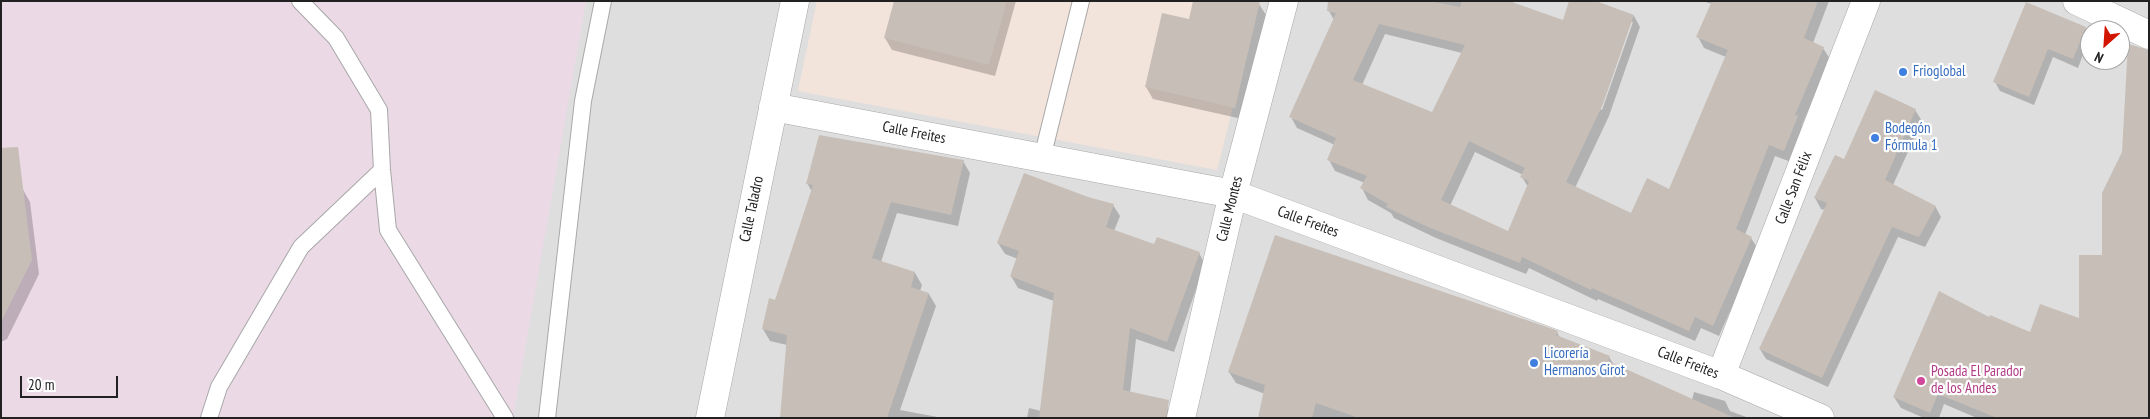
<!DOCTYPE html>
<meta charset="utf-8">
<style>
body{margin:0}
#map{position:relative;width:2150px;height:419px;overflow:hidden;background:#f2efe8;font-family:"PT Sans Narrow",sans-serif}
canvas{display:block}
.frame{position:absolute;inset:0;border:2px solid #212121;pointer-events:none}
.north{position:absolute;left:2080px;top:20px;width:50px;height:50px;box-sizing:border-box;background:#fff;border:1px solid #a6a6a6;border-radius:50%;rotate:206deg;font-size:14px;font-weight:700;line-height:20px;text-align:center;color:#212121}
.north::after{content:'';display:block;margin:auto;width:18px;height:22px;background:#d31500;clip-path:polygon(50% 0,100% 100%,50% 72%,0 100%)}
.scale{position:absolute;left:20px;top:376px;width:98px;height:22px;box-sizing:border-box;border:2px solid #212121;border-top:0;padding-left:6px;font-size:15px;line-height:18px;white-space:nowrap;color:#212121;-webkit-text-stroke:4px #fff;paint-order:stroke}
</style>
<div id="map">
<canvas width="2150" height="419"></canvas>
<div class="frame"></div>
<div class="north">N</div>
<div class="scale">20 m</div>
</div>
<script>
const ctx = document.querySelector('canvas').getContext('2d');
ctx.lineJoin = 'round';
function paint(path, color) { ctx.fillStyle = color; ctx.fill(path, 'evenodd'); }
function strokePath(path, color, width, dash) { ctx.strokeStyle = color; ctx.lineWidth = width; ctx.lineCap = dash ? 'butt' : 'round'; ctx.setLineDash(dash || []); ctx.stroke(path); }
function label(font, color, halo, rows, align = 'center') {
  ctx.font = font + ' "PT Sans Narrow",sans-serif'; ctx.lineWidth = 4.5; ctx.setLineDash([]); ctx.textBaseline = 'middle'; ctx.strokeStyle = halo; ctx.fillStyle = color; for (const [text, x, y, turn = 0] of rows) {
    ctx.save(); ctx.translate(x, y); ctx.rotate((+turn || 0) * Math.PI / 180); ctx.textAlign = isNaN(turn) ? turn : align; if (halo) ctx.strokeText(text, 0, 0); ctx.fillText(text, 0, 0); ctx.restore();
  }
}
const residential = new Path2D(`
 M 1,1 L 2149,1 L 2149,418 L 1,418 ZM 2090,30 L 2120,30 L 2120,60 L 2090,60 Z`);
const industrial = new Path2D(`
 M 1,1 L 586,1 L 513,418 L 1,418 Z`);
const military = new Path2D(`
 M 817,1 L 1260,1 L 1217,170 L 798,91 Z`);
const shadow = new Path2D(`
 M 895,1 L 1016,1 L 995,76 L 892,50 L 885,38 Z
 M 1330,1 L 1513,1 L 1513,4 L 1563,22 L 1634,16 L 1640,27 L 1609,116 L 1575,188 L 1632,215 L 1670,190 L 1726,57 L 1704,48 L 1698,37 L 1712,4 L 1702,1 L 1829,1 L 1813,43 L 1823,48 L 1830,59 L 1802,125 L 1804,128 L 1791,162 L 1775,156 L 1745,235 L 1751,238 L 1758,249 L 1719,336 L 1701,328 L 1695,341 L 1598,299 L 1597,301 L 1529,268 L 1526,274 L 1436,238 L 1394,218 L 1391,213 L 1368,200 L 1362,188 L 1365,183 L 1335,171 L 1329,160 L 1335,145 L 1297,128 L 1291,117 L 1334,20 L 1329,11 ZM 1630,22 L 1633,22 L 1602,110 L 1600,109 ZM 1385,34 L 1462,53 L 1433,114 L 1362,85 ZM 1475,152 L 1523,175 L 1522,177 L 1528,187 L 1509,232 L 1450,206 Z
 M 1259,4 L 1266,15 L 1242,119 L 1153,99 L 1146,87 L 1190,21 Z
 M 2027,4 L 2085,28 L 2090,36 L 2078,68 L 2053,57 L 2034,105 L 2000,91 L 1995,82 Z
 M 1876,92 L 1915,110 L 1922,121 L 1893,185 L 1935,206 L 1941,217 L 1925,247 L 1898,237 L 1828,387 L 1766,359 L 1760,349 L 1825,210 L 1821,209 L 1815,198 L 1844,161 Z
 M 2123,153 L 2149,418 L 1977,418 L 1944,404 L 1939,418 L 1924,418 L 1901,408 L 1894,397 L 1989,318 L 2030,334 L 2080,320 L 2103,256 Z
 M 963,161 L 970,173 L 958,226 L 897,213 L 881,262 L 915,273 L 922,285 L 920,291 L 929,294 L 936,306 L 900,410 L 943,418 L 782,418 L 787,345 L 770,341 L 763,329 L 776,301 L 812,192 L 807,183 Z
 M 1,163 L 22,188 L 30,202 L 39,274 L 7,339 L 1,342 Z
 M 1088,198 L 1113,205 L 1120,216 L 1114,231 L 1155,246 L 1199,253 L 1205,264 L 1174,352 L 1136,339 L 1130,393 L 1162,400 L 1169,411 L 1167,418 L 1027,418 L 1029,408 L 1041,411 L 1054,301 L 1018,288 L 1011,276 L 1018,259 L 1005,254 L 998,243 Z
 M 1557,332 L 1560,338 L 1609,357 L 1614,365 L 1692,400 L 1694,392 L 1725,401 L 1730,411 L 1749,418 L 1259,418 L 1265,394 L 1236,383 L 1229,372 Z`);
const building = new Path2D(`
 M 894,1 L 1007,1 L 989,65 L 884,38 Z
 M 1193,1 L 1260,1 L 1235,108 L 1145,87 L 1162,13 L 1189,19 Z
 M 1328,1 L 1429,1 L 1460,7 L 1462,1 L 1509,1 L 1563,20 L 1569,1 L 1596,1 L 1634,15 L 1603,104 L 1566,182 L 1631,213 L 1647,178 L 1669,189 L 1728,50 L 1696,37 L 1712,1 L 1818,1 L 1804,38 L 1824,47 L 1795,115 L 1798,116 L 1784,151 L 1769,145 L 1736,229 L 1752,237 L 1713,326 L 1695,317 L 1689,331 L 1592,288 L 1591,290 L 1522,257 L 1520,263 L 1428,227 L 1386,207 L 1388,204 L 1360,188 L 1367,176 L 1327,160 L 1336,138 L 1289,117 L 1336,13 L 1327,11 ZM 1379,24 L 1465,45 L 1432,112 L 1353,80 ZM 1469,141 L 1525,168 L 1520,177 L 1529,181 L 1508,231 L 1441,200 Z
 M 2026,2 L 2086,27 L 2073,59 L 2048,49 L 2029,97 L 1993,82 Z
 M 2128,44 L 2149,50 L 2149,418 L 1997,418 L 1938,394 L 1930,413 L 1893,397 L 1939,291 L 1989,317 L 1990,315 L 2030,332 L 2040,304 L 2079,318 L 2079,255 L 2102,255 L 2102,193 L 2122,152 Z
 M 1875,90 L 1916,109 L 1885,180 L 1936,206 L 1919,237 L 1892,227 L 1822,378 L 1759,349 L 1827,203 L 1814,198 L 1835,155 L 1844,159 Z
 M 819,135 L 964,160 L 951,215 L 891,202 L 872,258 L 915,272 L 911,287 L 929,293 L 887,418 L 780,418 L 787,335 L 762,329 L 769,298 L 775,300 L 813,185 L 806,184 Z
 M 18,147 L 32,260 L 1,322 L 1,148 Z
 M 1024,173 L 1088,197 L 1114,204 L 1106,227 L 1154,244 L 1157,237 L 1200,252 L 1167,342 L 1130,328 L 1123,390 L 1169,400 L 1166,418 L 1039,418 L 1054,293 L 1010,276 L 1019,251 L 997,243 Z
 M 1275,235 L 1553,329 L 1558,331 L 1556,335 L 1610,356 L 1608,361 L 1735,418 L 1359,418 L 1316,403 L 1312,418 L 1258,418 L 1265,385 L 1228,372 Z`);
const service = new Path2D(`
 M 300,1 L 336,38 L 379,110 L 382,170 L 388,230 L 505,418
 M 1042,158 L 1081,1
 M 209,418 L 219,387 L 301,247 L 382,170
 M 547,418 L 583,101 L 603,1`);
const minor = new Path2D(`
 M 2077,1 L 2149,35
 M 773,107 L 1233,194 L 1721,375 L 1820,418
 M 1721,375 L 1866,1
 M 710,418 L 795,1
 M 1181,418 L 1233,194 L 1284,1`);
const markers = [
 [1903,72,5,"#3f7fe0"],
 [1875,138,5,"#3f7fe0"],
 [1534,363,5,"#3f7fe0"],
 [1921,381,5,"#d1479c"]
];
const shopNames = [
 ["Frioglobal",1913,72],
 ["Bodegón",1885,129],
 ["Fórmula 1",1885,146],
 ["Licorería",1544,354],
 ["Hermanos Girot",1544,371]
];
const streetNames = [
 ["Calle Freites",914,133,11],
 ["Calle San Félix",1794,188,-69],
 ["Calle Taladro",752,209,-78],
 ["Calle Montes",1230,209,-76],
 ["Calle Freites",1308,222,20],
 ["Calle Freites",1688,363,21]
];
const hotelNames = [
 ["Posada El Parador",1931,372],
 ["de los Andes",1931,389]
];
paint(residential, '#dfdede');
paint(industrial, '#ebd9e6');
paint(military, '#f3e4db');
paint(shadow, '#0003');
paint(building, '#c7bfb7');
strokePath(service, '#a8a8a8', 18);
strokePath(minor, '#a8a8a8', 29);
strokePath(service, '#fff', 16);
strokePath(minor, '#fff', 28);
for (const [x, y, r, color] of markers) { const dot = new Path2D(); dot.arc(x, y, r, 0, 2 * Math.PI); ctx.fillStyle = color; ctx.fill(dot); strokePath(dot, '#fff', 2); }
label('15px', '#366cbe', '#fff', shopNames, 'left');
label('15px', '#212121', '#fff', streetNames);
label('15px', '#b23c85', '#fff', hotelNames, 'left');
</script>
